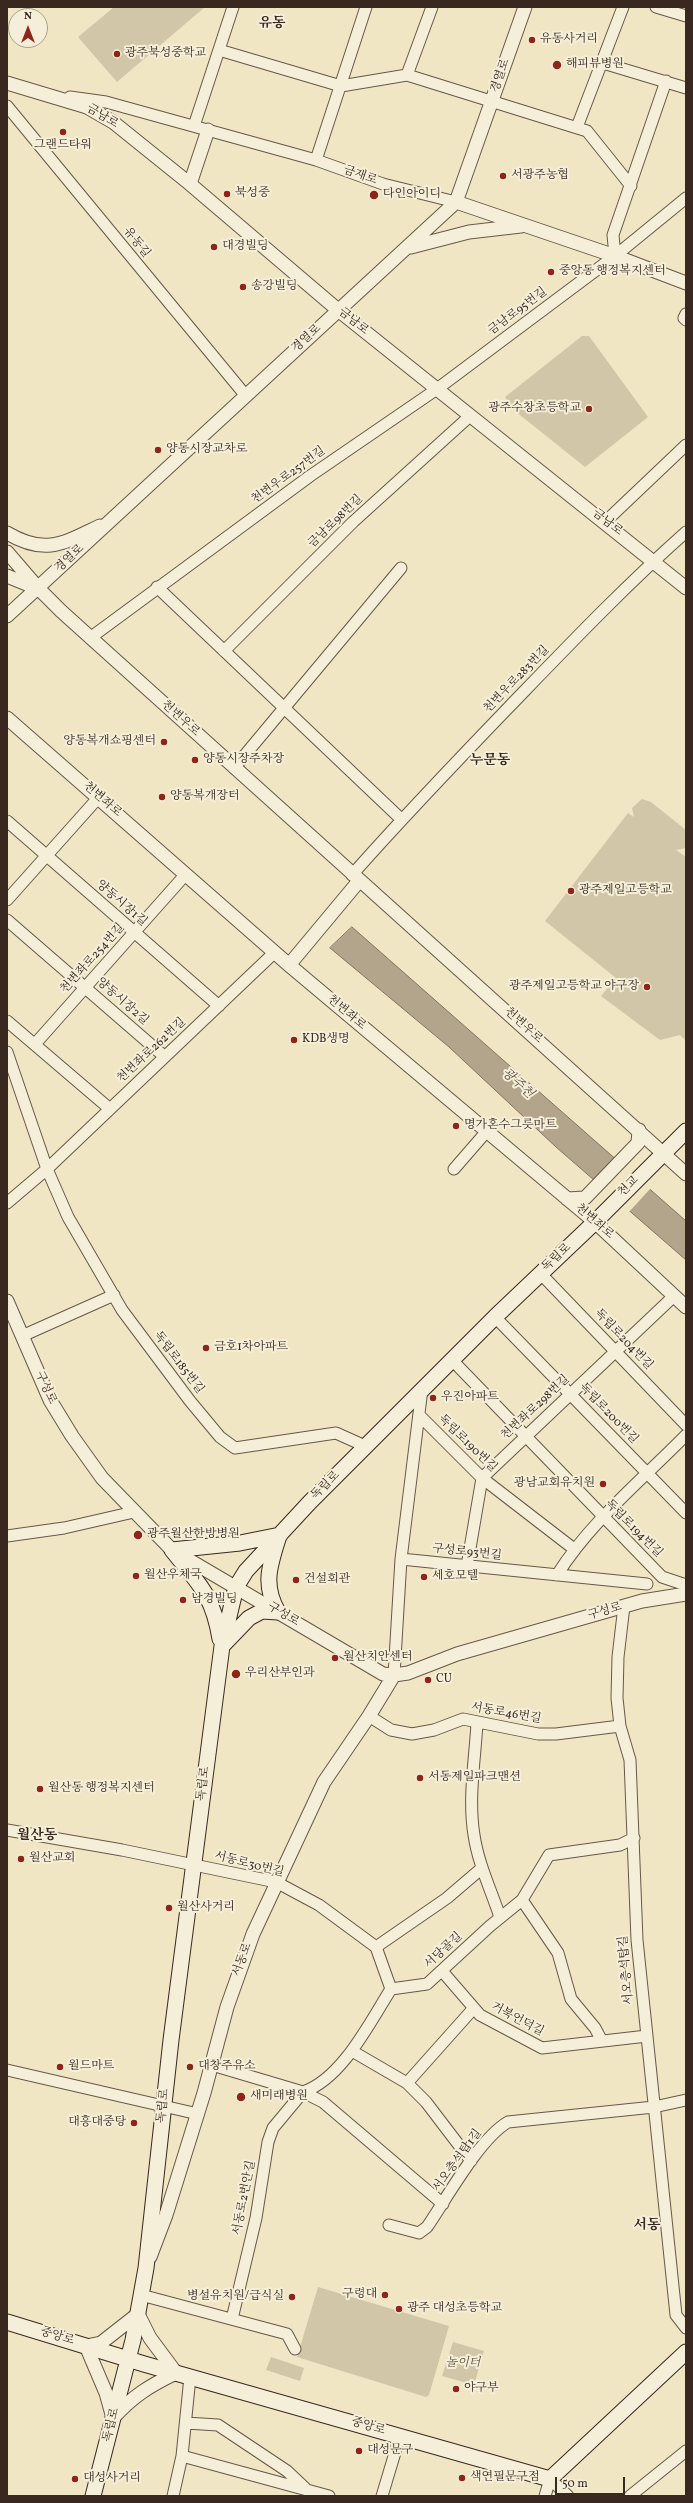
<!DOCTYPE html>
<meta charset="utf-8">
<style>
body{margin:0}
#map{position:relative;width:693px;height:2503px;overflow:hidden;background:#f0e6c4;font-family:Vollkorn,serif}
canvas{display:block}
.frame{position:absolute;inset:0;border:8px solid #392820;pointer-events:none}
.north{position:absolute;left:8px;top:8px;width:40px;height:40px;box-sizing:border-box;background:#f5efd9;border:1px solid #aa9f8f;border-radius:50%;rotate:0deg;font-size:11px;font-weight:700;line-height:16px;text-align:center;color:#392820}
.north::after{content:'';display:block;margin:auto;width:14px;height:18px;background:#8f2418;clip-path:polygon(50% 0,100% 100%,50% 72%,0 100%)}
.scale{position:absolute;left:555px;top:2477px;width:70px;height:18px;box-sizing:border-box;border:2px solid #392820;border-top:0;padding-left:5px;font-size:12px;line-height:14px;white-space:nowrap;color:#392820;-webkit-text-stroke:3px #f5efd9;paint-order:stroke}
</style>
<div id="map">
<canvas width="693" height="2503"></canvas>
<div class="frame"></div>
<div class="north">N</div>
<div class="scale">50 m</div>
</div>
<script>
const ctx = document.querySelector('canvas').getContext('2d');
ctx.lineJoin = 'round';
function paint(path, color) { ctx.fillStyle = color; ctx.fill(path, 'evenodd'); }
function strokePath(path, color, width, dash) { ctx.strokeStyle = color; ctx.lineWidth = width; ctx.lineCap = dash ? 'butt' : 'round'; ctx.setLineDash(dash || []); ctx.stroke(path); }
function label(font, color, halo, rows, align = 'center') {
  ctx.font = font + ' Vollkorn,"Noto Serif KR",serif'; ctx.lineWidth = 4; ctx.setLineDash([]); ctx.textBaseline = 'middle'; ctx.strokeStyle = halo; ctx.fillStyle = color; for (const [text, x, y, turn = 0] of rows) {
    ctx.save(); ctx.translate(x, y); ctx.rotate((+turn || 0) * Math.PI / 180); ctx.textAlign = isNaN(turn) ? turn : align; if (halo) ctx.strokeText(text, 0, 0); ctx.fillText(text, 0, 0); ctx.restore();
  }
}
const green = new Path2D(`
 M 114,7 L 205,7 L 117,82 L 78,37 Z
 M 582,336 L 589,336 L 648,417 L 585,467 L 515,411 L 505,397 Z
 M 642,799 L 651,802 L 686,830 L 686,848 L 676,850 L 686,857 L 686,1041 L 680,1035 L 660,1040 L 601,996 L 616,978 L 545,921 L 628,813 L 634,817 L 632,808 Z
 M 318,2287 L 449,2326 L 429,2395 L 426,2397 L 297,2357 Z
 M 453,2342 L 484,2351 L 474,2385 L 442,2376 Z
 M 271,2357 L 304,2368 L 300,2381 L 266,2370 Z`);
const water = new Path2D(`
 M 352,927 L 686,1221 L 686,1260 L 556,1147 L 449,1047 L 330,948 Z`);
const pier = new Path2D(`
 M 619,1160 L 651,1188 L 628,1213 L 595,1185 Z`);
const minor = new Path2D(`
 M 656,7 L 686,16
 M 219,50 L 341,86 L 407,75 L 432,7
 M 603,63 L 686,88
 M 407,75 L 587,131 L 631,186
 M 70,97 L 106,102 L 316,160 L 383,184 L 456,202
 M 7,106 L 246,396
 M 194,126 L 233,7
 M 577,127 L 623,7
 M 316,160 L 366,7
 M 615,256 L 613,235 L 666,81
 M 686,314 L 684,318 L 686,320
 M 605,522 L 686,445
 M 157,587 L 401,819
 M 90,638 L 310,476 L 437,389 L 615,256 L 686,198
 M 224,651 L 353,522 L 470,416
 M 234,768 L 401,568
 M 7,821 L 219,1006
 M 352,875 C 403,817 456,762 509,707 C 567,647 624,587 686,532
 M 7,900 L 98,798
 M 7,920 L 165,1057
 M 7,1021 L 110,1109
 M 35,1044 L 186,874
 M 7,1052 L 47,1169 L 68,1217 L 122,1310 L 190,1401 L 220,1437 L 235,1448 L 336,1433 L 365,1446
 M 454,1169 L 487,1131
 M 7,1203 L 47,1169 L 275,952
 M 541,1274 L 686,1425
 M 495,1317 L 686,1513
 M 22,1336 L 114,1295
 M 452,1360 L 662,1577 L 686,1585
 M 420,1416 L 482,1478 L 574,1549
 M 7,1536 L 64,1528 L 134,1512
 M 401,1559 L 647,1584
 M 467,1566 L 482,1478 L 674,1296
 M 557,1575 C 591,1521 642,1480 686,1435
 M 624,1606 L 618,1657 L 617,1698 L 620,1726 L 630,1760 L 637,1940 L 676,2315 L 686,2328
 M 394,1675 L 401,1559 L 422,1389
 M 369,1716 L 391,1730 L 412,1734 L 434,1730 L 463,1719 L 538,1734 L 556,1734 L 620,1726
 M 477,1723 C 475,1759 468,1799 474,1835 C 478,1863 491,1890 500,1917
 M 7,1830 L 122,1850 L 276,1882 L 319,1905 L 376,1947 L 447,1898 L 482,1868
 M 522,1900 L 558,1953 L 571,1999 L 595,2028 L 602,2041
 M 376,1947 L 391,1989
 M 442,1971 L 480,2015 L 542,2048 L 647,2036
 M 352,2051 L 407,2083 L 426,2102 L 471,2161
 M 212,2065 L 303,2092 L 323,2102 L 443,2204
 M 7,2070 L 198,2114
 M 407,2083 L 473,2009
 M 303,2092 C 342,2079 370,2022 391,1989 L 427,1984 L 490,1926 L 522,1900 L 549,1855 L 620,1845 L 634,1838
 M 389,2225 L 419,2233 L 427,2227 C 447,2198 479,2139 508,2122 L 654,2107 L 686,2100
 M 141,2295 L 287,2334 L 295,2349
 M 232,2319 L 256,2218 L 268,2142 L 273,2128 L 303,2092
 M 186,2423 L 218,2425 L 287,2471 L 305,2488
 M 182,2456 L 329,2496
 M 173,2496 L 182,2456 L 190,2377
 M 382,2496 L 400,2436
 M 545,2496 L 550,2479 L 568,2496
 M 630,2496 L 686,2451`);
const tertiary = new Path2D(`
 M 7,83 L 87,107 L 113,122 L 190,184 L 338,310 L 686,588
 M 190,184 L 208,130
 M 456,202 L 615,256 L 686,283
 M 411,247 L 469,232 L 521,226
 M 7,533 C 46,556 64,543 100,526
 M 7,552 L 38,588 L 61,611 L 686,1174
 M 7,576 L 34,587
 M 7,616 L 456,202 L 525,7
 M 7,718 L 289,965 L 595,1222 L 686,1307
 M 289,965 L 359,881
 M 567,1199 L 585,1198 L 638,1143 L 639,1130
 M 7,1301 L 50,1400 L 72,1436 L 102,1478 L 172,1550 L 383,1674 L 394,1675 L 408,1673 L 457,1654 L 642,1601 L 686,1594
 M 150,2257 L 166,2215 L 204,2093 L 227,2007 L 253,1934 L 324,1782 L 369,1716 L 394,1675
 M 138,2314 L 150,2338 L 176,2373 C 149,2386 133,2396 113,2418 L 106,2393 L 86,2346 L 101,2343 Z`);
const secondary = new Path2D(`
 M 278,1539 C 269,1567 263,1586 278,1612
 M 172,1550 C 199,1584 213,1595 220,1639
 M 172,1550 L 240,1543 L 280,1535
 M 223,1645 L 249,1618 L 262,1611 L 278,1612
 M 7,2322 L 144,2364 L 550,2479 L 686,2352
 M 93,2496 L 133,2340 L 146,2268 L 171,2040 L 222,1646 L 236,1587 L 246,1571 L 310,1502 L 495,1317 L 595,1222 L 686,1131`);
const markers = [
 [532,40,4,"#8f2418"],
 [117,54,4,"#8f2418"],
 [557,65,5,"#8f2418"],
 [63,132,4,"#8f2418"],
 [503,176,4,"#8f2418"],
 [227,194,4,"#8f2418"],
 [374,195,5,"#8f2418"],
 [214,247,4,"#8f2418"],
 [551,272,4,"#8f2418"],
 [243,287,4,"#8f2418"],
 [589,409,4,"#8f2418"],
 [158,450,4,"#8f2418"],
 [164,742,4,"#8f2418"],
 [195,760,4,"#8f2418"],
 [162,797,4,"#8f2418"],
 [571,891,4,"#8f2418"],
 [647,987,4,"#8f2418"],
 [294,1040,4,"#8f2418"],
 [456,1126,4,"#8f2418"],
 [206,1348,4,"#8f2418"],
 [433,1398,4,"#8f2418"],
 [603,1484,4,"#8f2418"],
 [138,1535,5,"#8f2418"],
 [136,1576,4,"#8f2418"],
 [424,1577,4,"#8f2418"],
 [296,1580,4,"#8f2418"],
 [183,1600,4,"#8f2418"],
 [335,1658,4,"#8f2418"],
 [236,1674,5,"#8f2418"],
 [428,1680,4,"#8f2418"],
 [420,1778,4,"#8f2418"],
 [40,1789,4,"#8f2418"],
 [21,1859,4,"#8f2418"],
 [169,1908,4,"#8f2418"],
 [60,2067,4,"#8f2418"],
 [190,2067,4,"#8f2418"],
 [241,2097,5,"#8f2418"],
 [134,2123,4,"#8f2418"],
 [385,2295,4,"#8f2418"],
 [292,2297,4,"#8f2418"],
 [399,2309,4,"#8f2418"],
 [456,2389,4,"#8f2418"],
 [359,2451,4,"#8f2418"],
 [462,2478,4,"#8f2418"],
 [75,2479,4,"#8f2418"]
];
const poiNames = [
 ["유동사거리",540,40],
 ["광주북성중학교",125,54],
 ["해피뷰병원",566,65],
 ["그랜드타워",63,146,"center"],
 ["서광주농협",511,176],
 ["북성중",235,194],
 ["다인아이디",383,195],
 ["대경빌딩",222,247],
 ["중앙동 행정복지센터",559,272],
 ["송강빌딩",251,287],
 ["광주수창초등학교",581,409,"right"],
 ["양동시장교차로",166,450],
 ["양동복개쇼핑센터",156,742,"right"],
 ["양동시장주차장",203,760],
 ["양동복개장터",170,797],
 ["광주제일고등학교",579,891],
 ["광주제일고등학교 야구장",639,987,"right"],
 ["KDB생명",302,1040],
 ["명가혼수그릇마트",464,1126],
 ["금호1차아파트",214,1348],
 ["우진아파트",441,1398],
 ["광남교회유치원",595,1484,"right"],
 ["광주월산한방병원",147,1535],
 ["월산우체국",144,1576],
 ["세호모텔",432,1577],
 ["건설회관",304,1580],
 ["남경빌딩",191,1600],
 ["월산치안센터",343,1658],
 ["우리산부인과",245,1674],
 ["CU",436,1680],
 ["서동제일파크맨션",428,1778],
 ["월산동 행정복지센터",48,1789],
 ["월산교회",29,1859],
 ["월산사거리",177,1908],
 ["월드마트",68,2067],
 ["대창주유소",198,2067],
 ["새미래병원",250,2097],
 ["대흥대중탕",126,2123,"right"],
 ["구령대",377,2295,"right"],
 ["병설유치원/급식실",284,2297,"right"],
 ["광주 대성초등학교",407,2309],
 ["야구부",464,2389],
 ["대성문구",367,2451],
 ["색연필문구점",470,2478],
 ["대성사거리",83,2479]
];
const streetNames = [
 ["경열로",501,76,-71],
 ["금남로",102,117,31],
 ["금재로",360,176,19],
 ["유동길",136,243,51],
 ["금남로95번길",518,312,-37],
 ["금남로",353,322,39],
 ["경열로",307,339,-43],
 ["천변우로257번길",289,476,-36],
 ["금남로98번길",336,522,-44],
 ["금남로",607,523,38],
 ["경열로",70,559,-43],
 ["천변우로283번길",517,680,-46],
 ["천변우로",180,719,42],
 ["천변좌로",102,800,41],
 ["양동시장1길",121,904,41],
 ["천변좌로254번길",93,959,-48],
 ["양동시장2길",122,1002,41],
 ["천변좌로",346,1013,40],
 ["천변우로",523,1026,42],
 ["천변좌로262번길",152,1051,-43],
 ["천교",629,1187,-45],
 ["천변좌로",594,1222,41],
 ["독립로",557,1258,-43],
 ["독립로204번길",623,1340,46],
 ["독립로185번길",178,1363,53],
 ["구성로",45,1388,65],
 ["천변좌로298번길",536,1408,-43],
 ["독립로200번길",608,1414,46],
 ["독립로190번길",467,1444,44],
 ["독립로",326,1486,-45],
 ["독립로194번길",633,1529,45],
 ["구성로93번길",467,1553,6],
 ["구성로",605,1612,-16],
 ["구성로",283,1615,31],
 ["서동로46번길",506,1714,10],
 ["독립로",204,1784,-83],
 ["서동로30번길",249,1865,14],
 ["서당골길",444,1951,-43],
 ["서동로",243,1960,-70],
 ["서오층석탑길",627,1970,-95],
 ["거북언덕길",517,2020,28],
 ["독립로",164,2106,-84],
 ["서오층석탑1길",458,2161,-54],
 ["서동로2번안길",245,2198,-79],
 ["중앙로",57,2337,17],
 ["독립로",112,2425,-76],
 ["중앙로",368,2427,16]
];
const parkNames = [
 ["놀이터",463,2364]
];
const waterNames = [
 ["광주천",517,1084,42]
];
const quarterNames = [
 ["유동",272,24],
 ["누문동",490,761],
 ["월산동",37,1836],
 ["서동",647,2226]
];
paint(green, '#d1c6a8');
paint(water, '#b2a58c');
strokePath(water, '#827361', 1);
paint(pier, '#f0e6c4');
strokePath(minor, '#675849', 13);
strokePath(tertiary, '#675849', 15);
strokePath(secondary, '#392820', 17);
strokePath(minor, '#f5efd9', 11);
strokePath(tertiary, '#f5efd9', 13);
strokePath(secondary, '#f5efd9', 15);
for (const [x, y, r, color] of markers) { const dot = new Path2D(); dot.arc(x, y, r, 0, 2 * Math.PI); ctx.fillStyle = color; ctx.fill(dot); strokePath(dot, '#f5efd9', 1.5); }
label('12px', '#392820', '#f5efd9', poiNames, 'left');
label('12px', '#392820', '#f5efd9', streetNames);
label('italic 12px', '#5f5042', '#f5efd9', parkNames);
label('italic 13px', '#5d4e40', '#f5efd9', waterNames);
label('bold 14px', '#392820', '#f5efd9', quarterNames);
</script>
